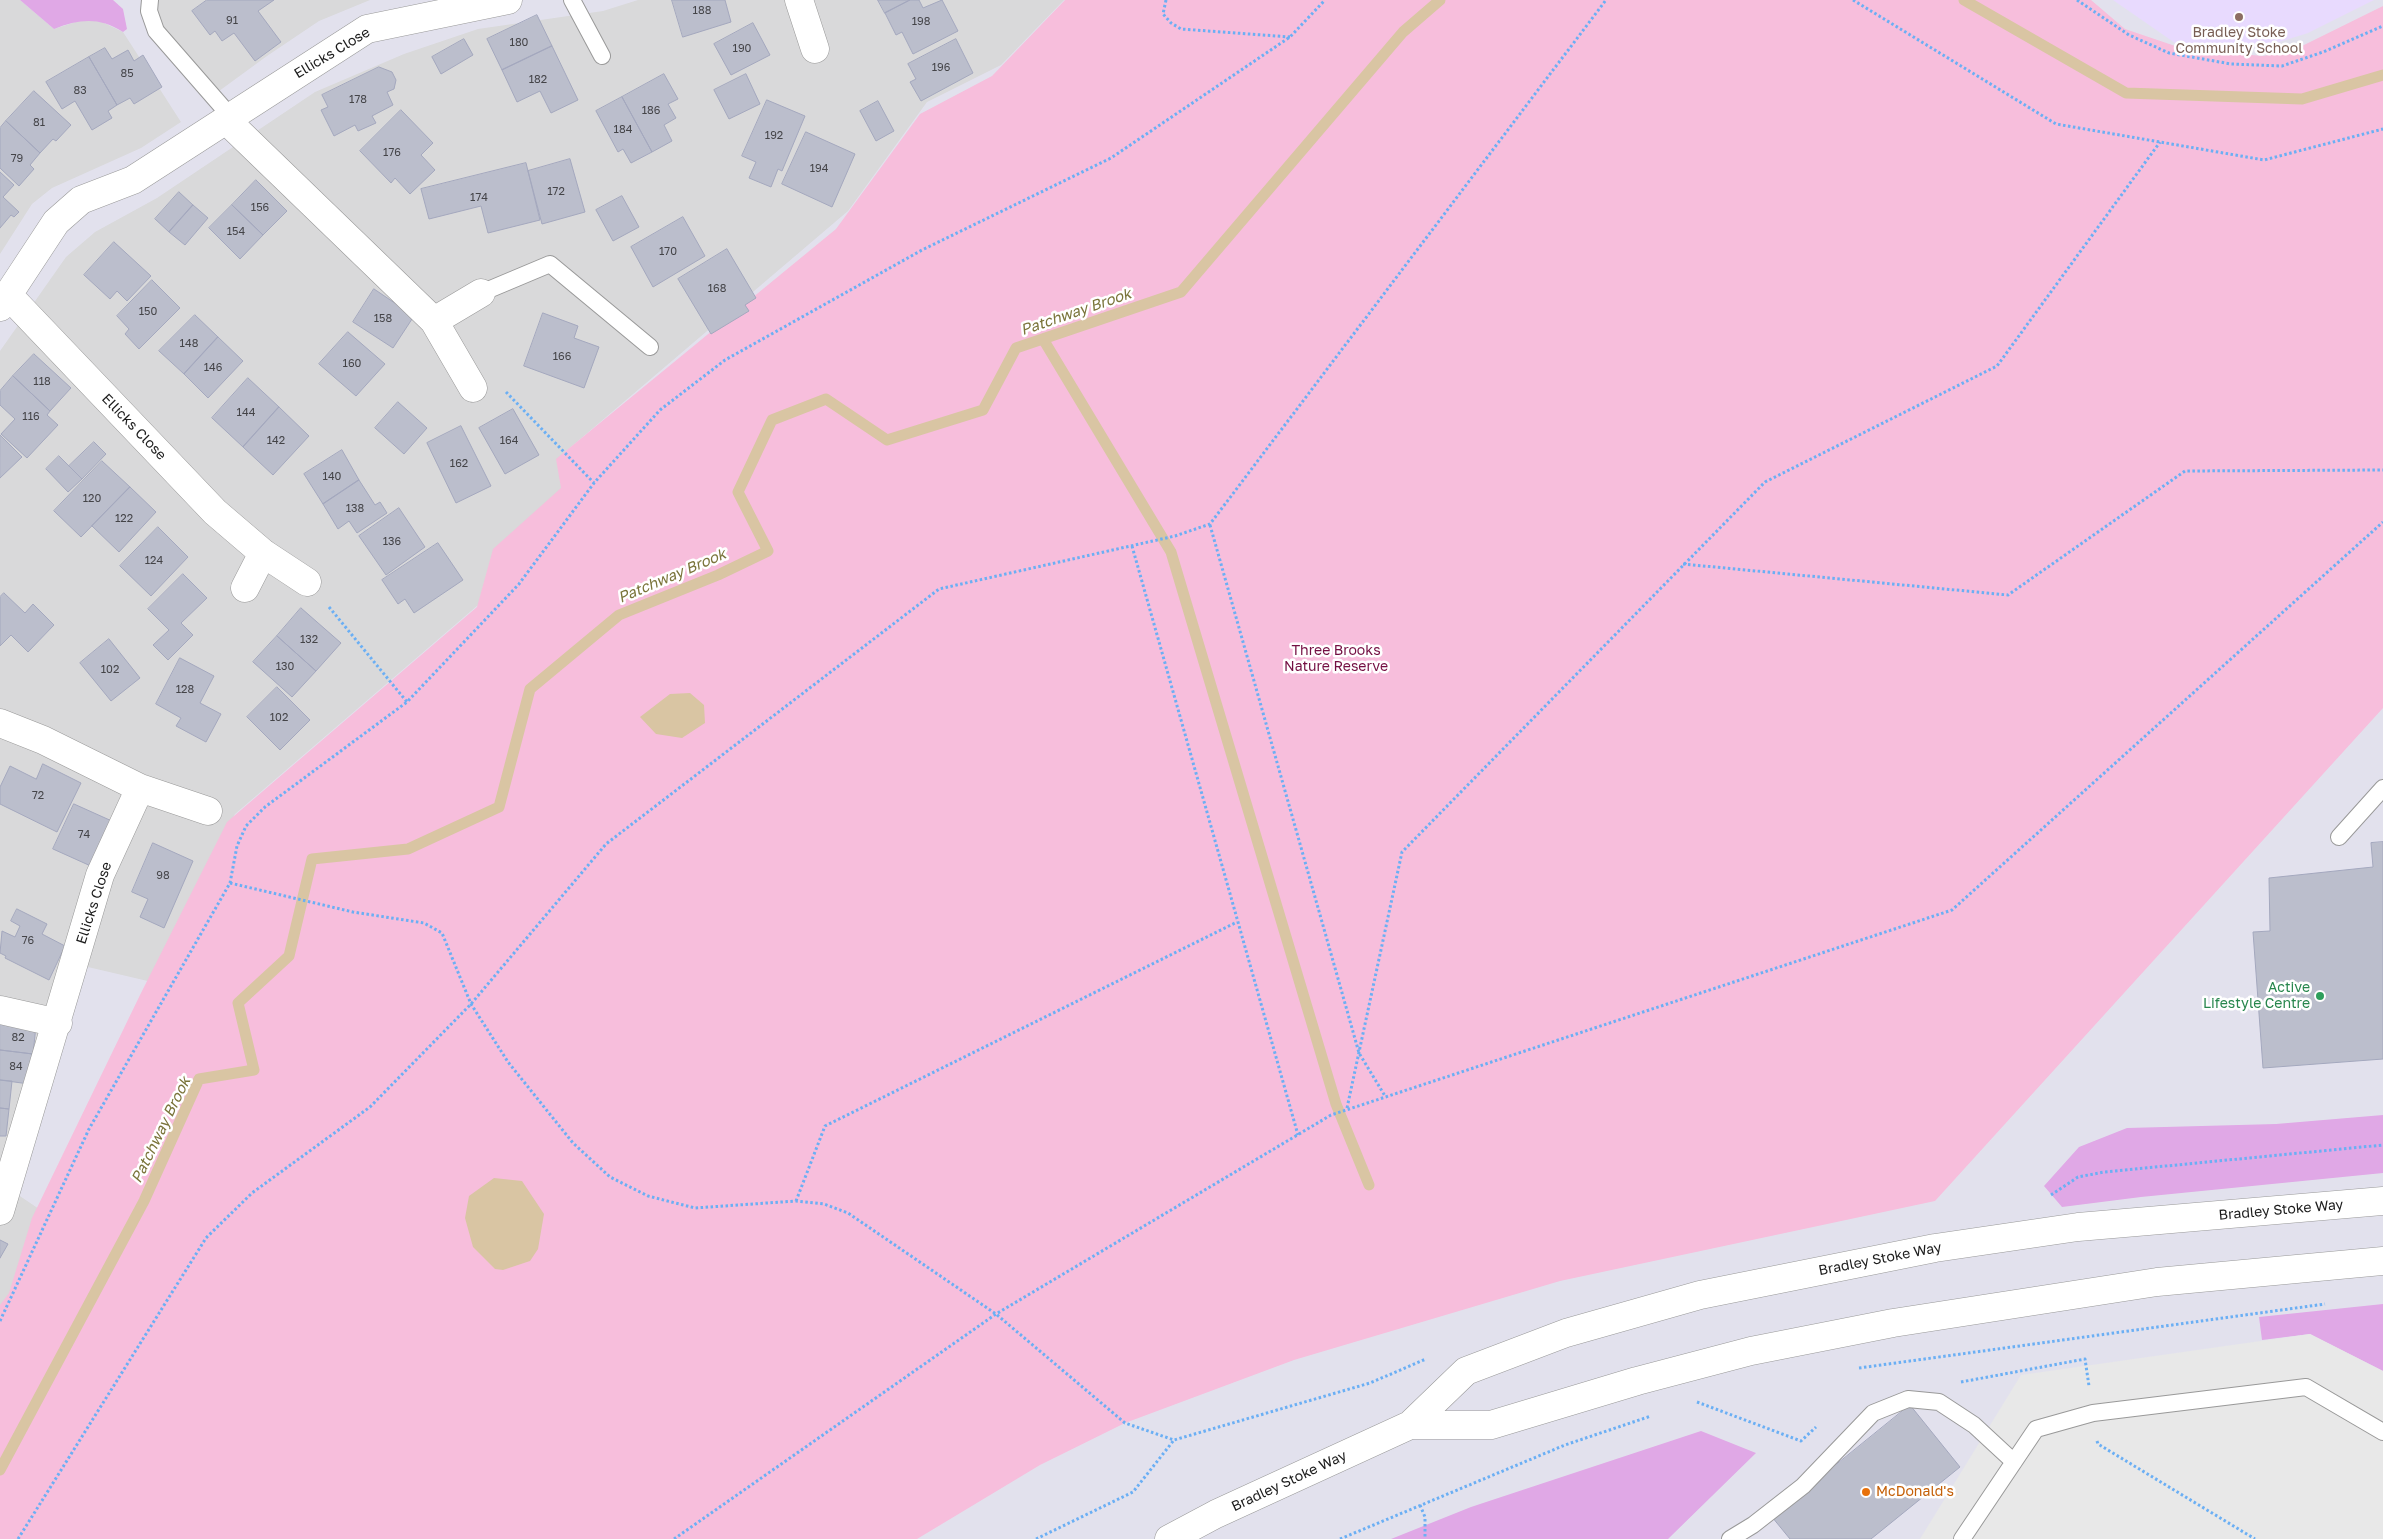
<!DOCTYPE html>
<style>
body{margin:0}
canvas{display:block;background:#e2e1ed}
</style>
<canvas width="2383" height="1539"></canvas>
<script>
const ctx = document.querySelector('canvas').getContext('2d');
ctx.lineJoin = 'round';
function paint(path, color) { ctx.fillStyle = color; ctx.fill(path, 'evenodd'); }
function strokePath(path, color, width, dash) { ctx.strokeStyle = color; ctx.lineWidth = width; ctx.lineCap = dash ? 'butt' : 'round'; ctx.setLineDash(dash || []); ctx.stroke(path); }
function label(font, color, halo, rows, align = 'center') {
  ctx.font = font + ' "Golos Text",sans-serif'; ctx.lineWidth = 5; ctx.setLineDash([]); ctx.textBaseline = 'middle'; ctx.strokeStyle = halo; ctx.fillStyle = color; for (const [text, x, y, turn = 0] of rows) {
    ctx.save(); ctx.translate(x, y); ctx.rotate((+turn || 0) * Math.PI / 180); ctx.textAlign = isNaN(turn) ? turn : align; if (halo) ctx.strokeText(text, 0, 0); ctx.fillText(text, 0, 0); ctx.restore();
  }
}
const residential = new Path2D(`
 M 0,0 L 20,0 L 54,29 L 85,19 L 98,20 L 123,32 L 181,122 L 141,148 L 52,188 L 32,204 L 0,254 Z
 M 154,0 L 370,0 L 319,21 L 267,56 L 215,94 L 177,51 L 160,22 Z
 M 638,0 L 1064,0 L 1001,65 L 927,102 L 848,211 L 565,452 L 569,482 L 485,599 L 235,814 L 152,982 L 75,964 L 11,1190 L 39,1209 L 16,1285 L 0,1307 L 0,351 L 66,257 L 95,232 L 157,198 L 315,92 L 404,54 L 478,29 L 603,11 Z`);
const education = new Path2D(`
 M 2113,0 L 2374,0 L 2308,33 L 2260,48 L 2175,43 Z`);
const grass = new Path2D(`
 M 20,0 L 113,0 L 123,9 L 127,29 L 123,32 C 99,17 80,19 54,29 Z
 M 2383,1115 L 2383,1173 L 2141,1197 L 2062,1207 L 2044,1186 L 2079,1147 L 2127,1128 L 2276,1124 Z
 M 2383,1304 L 2383,1371 L 2310,1334 L 2262,1340 L 2259,1317 Z
 M 1701,1431 L 1756,1453 L 1668,1539 L 1391,1539 L 1471,1507 Z`);
const park = new Path2D(`
 M 1065,0 L 2091,0 L 2125,29 L 2187,50 L 2264,56 L 2304,45 L 2383,6 L 2383,708 L 1935,1201 L 1560,1281 L 1294,1360 L 1125,1423 L 1040,1465 L 917,1539 L 0,1539 L 0,1305 L 9,1293 L 32,1218 L 140,995 L 227,822 L 477,607 L 493,549 L 561,488 L 556,459 L 836,229 L 920,114 L 992,76 Z`);
const parking = new Path2D(`
 M 2310,1334 L 2383,1371 L 2383,1539 L 1920,1539 L 2021,1375 Z`);
const water = new Path2D(`
 M 690,693 L 704,705 L 705,723 L 682,738 L 656,734 L 640,717 L 670,694 Z
 M 494,1178 L 522,1181 L 544,1214 L 538,1249 L 530,1261 L 503,1270 L 495,1269 L 473,1247 L 465,1218 L 469,1196 Z`);
const stream = new Path2D(`
 M 1964,0 L 2126,93 L 2302,99 L 2383,75
 M 1043,339 L 1171,552 L 1336,1104 L 1369,1185
 M 0,1470 L 144,1201 L 199,1079 L 254,1070 L 238,1003 L 289,956 L 312,859 L 408,849 L 499,807 L 530,689 L 619,615 L 718,575 L 768,551 L 738,492 L 772,420 L 826,399 L 887,440 L 983,410 L 1016,348 L 1181,292 L 1403,32 L 1440,0`);
const building = new Path2D(`
 M 207,0 L 274,0 L 258,11 L 281,42 L 255,61 L 234,33 L 222,41 L 215,31 L 210,35 L 192,11 Z
 M 672,0 L 725,0 L 731,22 L 683,37 Z
 M 878,0 L 910,0 L 885,13 Z
 M 910,0 L 919,0 L 923,8 L 942,0 L 958,31 L 913,54 L 902,32 L 896,35 L 885,13 Z
 M 537,15 L 552,46 L 502,70 L 487,39 Z
 M 753,23 L 770,55 L 731,75 L 714,44 Z
 M 464,39 L 473,55 L 441,74 L 432,57 Z
 M 956,39 L 973,73 L 921,101 L 910,82 L 916,79 L 908,64 Z
 M 552,46 L 578,100 L 551,113 L 540,91 L 517,102 L 502,70 Z
 M 105,48 L 112,59 L 128,50 L 134,61 L 143,55 L 162,87 L 134,104 L 130,98 L 117,105 L 89,57 Z
 M 89,57 L 117,105 L 108,111 L 112,118 L 92,130 L 75,101 L 62,109 L 46,82 Z
 M 379,67 L 392,72 L 396,80 L 394,89 L 387,92 L 393,105 L 372,116 L 376,123 L 358,131 L 355,125 L 334,136 L 321,110 L 328,107 L 322,95 Z
 M 664,74 L 678,99 L 668,104 L 676,118 L 664,125 L 672,141 L 652,152 L 622,97 Z
 M 746,74 L 760,104 L 729,119 L 714,90 Z
 M 34,91 L 71,125 L 56,141 L 53,139 L 40,153 L 6,121 Z
 M 622,97 L 652,152 L 631,163 L 623,149 L 618,152 L 596,111 Z
 M 767,100 L 805,116 L 782,171 L 778,169 L 771,187 L 749,178 L 756,162 L 742,156 Z
 M 878,101 L 894,131 L 876,141 L 860,111 Z
 M 401,110 L 433,143 L 421,155 L 435,170 L 410,194 L 395,178 L 391,183 L 360,151 Z
 M 6,121 L 40,153 L 30,165 L 34,169 L 19,186 L 0,168 L 0,128 Z
 M 806,132 L 855,154 L 832,207 L 782,184 Z
 M 570,159 L 585,212 L 542,224 L 528,171 Z
 M 526,163 L 540,220 L 488,233 L 481,206 L 429,219 L 421,189 Z
 M 0,172 L 14,185 L 3,197 L 19,212 L 14,217 L 11,215 L 0,228 Z
 M 256,180 L 287,211 L 263,235 L 232,205 Z
 M 179,192 L 193,205 L 169,232 L 155,219 Z
 M 622,196 L 639,227 L 613,241 L 596,210 Z
 M 193,205 L 208,218 L 185,245 L 169,232 Z
 M 232,205 L 263,235 L 240,259 L 209,228 Z
 M 683,217 L 705,256 L 653,287 L 631,247 Z
 M 114,242 L 151,276 L 127,301 L 117,291 L 110,299 L 84,275 Z
 M 727,249 L 756,298 L 745,305 L 749,311 L 711,334 L 678,279 Z
 M 152,280 L 180,308 L 139,349 L 125,334 L 129,329 L 117,316 Z
 M 374,289 L 414,316 L 393,348 L 353,322 Z
 M 543,313 L 578,326 L 574,338 L 599,347 L 584,388 L 524,366 Z
 M 195,315 L 218,337 L 184,374 L 159,351 Z
 M 348,332 L 385,364 L 356,396 L 319,364 Z
 M 218,337 L 243,361 L 208,398 L 184,374 Z
 M 34,354 L 71,388 L 50,411 L 13,376 Z
 M 13,376 L 50,411 L 47,415 L 58,425 L 27,458 L 1,434 L 15,419 L 0,405 L 0,391 Z
 M 248,378 L 279,407 L 243,447 L 212,418 Z
 M 398,402 L 427,428 L 404,454 L 375,428 Z
 M 279,407 L 309,436 L 273,475 L 243,447 Z
 M 513,409 L 539,455 L 505,474 L 479,428 Z
 M 461,426 L 491,486 L 456,503 L 427,443 Z
 M 0,435 L 22,457 L 0,478 Z
 M 94,442 L 106,454 L 82,479 L 69,466 Z
 M 342,450 L 359,480 L 323,504 L 304,474 Z
 M 59,456 L 82,479 L 68,492 L 46,469 Z
 M 102,461 L 130,487 L 81,537 L 54,511 Z
 M 359,480 L 375,505 L 380,502 L 387,513 L 357,533 L 349,521 L 338,529 L 323,504 Z
 M 130,487 L 156,512 L 119,552 L 92,526 Z
 M 399,508 L 425,547 L 386,575 L 359,536 Z
 M 158,527 L 188,557 L 151,596 L 120,566 Z
 M 438,543 L 463,580 L 414,613 L 405,599 L 398,604 L 382,580 Z
 M 183,574 L 207,598 L 181,623 L 193,635 L 168,660 L 153,645 L 169,630 L 148,609 Z
 M 4,593 L 25,613 L 33,604 L 54,625 L 28,652 L 11,635 L 0,646 L 0,597 Z
 M 301,608 L 341,643 L 316,671 L 277,636 Z
 M 277,636 L 316,671 L 292,697 L 253,662 Z
 M 109,639 L 140,678 L 111,701 L 80,663 Z
 M 180,658 L 214,676 L 200,703 L 221,714 L 206,742 L 176,726 L 181,718 L 156,704 Z
 M 277,687 L 310,720 L 280,750 L 247,717 Z
 M 43,764 L 81,783 L 57,832 L 0,804 L 0,787 L 10,766 L 36,779 Z
 M 74,804 L 114,822 L 93,867 L 53,849 Z
 M 2383,842 L 2383,1059 L 2263,1068 L 2253,932 L 2270,931 L 2269,878 L 2373,867 L 2371,843 Z
 M 153,843 L 193,861 L 164,928 L 140,917 L 148,899 L 132,892 Z
 M 17,909 L 47,924 L 42,934 L 65,946 L 49,980 L 5,958 L 6,956 L 0,953 L 2,931 L 15,937 L 20,926 L 11,921 Z
 M 0,1022 L 36,1026 L 33,1054 L 0,1050 Z
 M 0,1050 L 33,1054 L 29,1084 L 0,1080 Z
 M 0,1080 L 12,1081 L 9,1109 L 0,1108 Z
 M 0,1108 L 9,1109 L 6,1136 L 0,1136 Z
 M 0,1240 L 8,1244 L 0,1258 Z
 M 1910,1405 L 1960,1467 L 1871,1539 L 1790,1539 L 1772,1517 Z`);
const path = new Path2D(`
 M 1166,0 L 1163,14 L 1171,23 L 1181,29 L 1290,37
 M 1853,0 L 2056,124 L 2264,160 L 2383,129
 M 2077,0 L 2129,35 L 2169,53 L 2231,64 L 2282,66 L 2323,52 L 2383,26
 M 506,392 L 594,483
 M 1210,525 L 1359,1053 L 1385,1096
 M 1132,546 L 1298,1135
 M 1683,564 L 2008,595 L 2185,471 L 2383,470
 M 329,607 L 407,702
 M 230,883 L 353,912 L 424,923 L 442,933 L 471,1004 L 508,1062 L 573,1143 L 610,1177 L 648,1196 L 695,1208 L 796,1201 L 824,1204 L 848,1213 L 996,1314 L 1125,1423 L 1174,1440 L 1370,1383 L 1426,1359
 M 1347,1108 L 1402,852 L 1765,482 L 1997,366 L 2160,142
 M 2051,1195 L 2078,1177 L 2104,1172 L 2383,1145
 M 796,1201 L 825,1126 L 1237,922
 M 0,1321 L 89,1129 L 230,883 L 237,846 L 246,826 L 265,807 L 407,702 L 519,584 L 594,483 L 660,410 L 725,360 L 922,250 L 1111,158 L 1290,37 L 1325,0
 M 1859,1368 L 2325,1304
 M 1961,1382 L 2085,1359 L 2089,1386
 M 1697,1402 L 1801,1441 L 1816,1427
 M 2097,1441 L 2098,1444 L 2255,1539
 M 1420,1505 L 1425,1517 L 1425,1539
 M 18,1539 L 206,1238 L 252,1193 L 370,1107 L 471,1004 L 606,844 L 939,589 L 1175,536 L 1210,524 L 1606,0
 M 674,1539 L 996,1314 L 1331,1115 L 1952,910 L 2383,522
 M 1036,1539 L 1133,1492 L 1174,1440
 M 1340,1539 L 1565,1445 L 1651,1416`);
const service = new Path2D(`
 M 150,0 L 149,11 L 156,31 L 231,117
 M 572,0 L 602,56
 M 481,293 L 550,264 L 650,347
 M 2339,837 L 2383,788
 M 1730,1539 L 1753,1525 L 1803,1486 L 1873,1413 L 1908,1399 L 1939,1402 L 1974,1425 L 2014,1462
 M 1962,1539 L 2036,1429 L 2093,1413 L 2306,1387 L 2383,1432`);
const minor = new Path2D(`
 M 799,0 L 815,49
 M 226,120 L 434,321 L 473,388
 M 9,296 L 215,512 L 263,553 L 307,582
 M 0,307 L 56,222 L 81,200 L 133,180 L 367,29 L 508,0
 M 434,321 L 481,293
 M 245,588 L 263,553
 M 0,723 L 43,740 L 140,788 L 208,811
 M 0,1010 L 58,1023
 M 0,1211 L 100,875 L 140,788`);
const tertiary = new Path2D(`
 M 1410,1425 L 1491,1425 L 1637,1381 L 1751,1351 L 1893,1323 L 2157,1282 L 2383,1261
 M 1169,1539 L 1216,1514 L 1410,1425 L 1466,1371 L 1566,1333 L 1700,1295 L 1935,1248 L 2078,1227 L 2383,1201`);
const markers = [
 [2239,17,5,"#8d6e63"],
 [2320,996,5,"#2e9e5b"],
 [1866,1492,5,"#e8710a"]
];
const numberNames = [
 ["188",702,11],
 ["91",232,21],
 ["198",921,22],
 ["180",519,43],
 ["190",742,49],
 ["196",941,68],
 ["85",127,74],
 ["182",538,80],
 ["83",80,91],
 ["178",358,100],
 ["186",651,111],
 ["81",39,123],
 ["184",623,130],
 ["192",774,136],
 ["176",392,153],
 ["79",17,159],
 ["194",819,169],
 ["172",556,192],
 ["174",479,198],
 ["156",260,208],
 ["154",236,232],
 ["170",668,252],
 ["168",717,289],
 ["150",148,312],
 ["158",383,319],
 ["148",189,344],
 ["166",562,357],
 ["160",352,364],
 ["146",213,368],
 ["118",42,382],
 ["144",246,413],
 ["116",31,417],
 ["142",276,441],
 ["164",509,441],
 ["162",459,464],
 ["140",332,477],
 ["120",92,499],
 ["138",355,509],
 ["122",124,519],
 ["136",392,542],
 ["124",154,561],
 ["132",309,640],
 ["130",285,667],
 ["102",110,670],
 ["128",185,690],
 ["102",279,718],
 ["72",38,796],
 ["74",84,835],
 ["98",163,876],
 ["76",28,941],
 ["82",18,1038],
 ["84",16,1067]
];
const educationNames = [
 ["Bradley Stoke",2239,33],
 ["Community School",2239,49]
];
const streetNames = [
 ["Ellicks Close",332,53,-31],
 ["Ellicks Close",134,427,46],
 ["Ellicks Close",94,903,-72],
 ["Bradley Stoke Way",2281,1210,-5],
 ["Bradley Stoke Way",1880,1259,-11],
 ["Bradley Stoke Way",1289,1481,-25]
];
const parkNames = [
 ["Three Brooks",1336,651],
 ["Nature Reserve",1336,667]
];
const leisureNames = [
 ["Active",2310,988],
 ["Lifestyle Centre",2310,1004]
];
const foodNames = [
 ["McDonald's",1876,1492]
];
const waterNames = [
 ["Patchway Brook",1076,312,-19],
 ["Patchway Brook",672,576,-23],
 ["Patchway Brook",161,1130,-64]
];
paint(residential, '#d9d9da');
paint(education, '#e8dafe');
paint(grass, '#e0a8e6');
paint(park, '#f7bedc');
paint(parking, '#e8e8e8');
paint(water, '#d9c5a3');
strokePath(stream, '#d9c5a3', 11);
paint(building, '#bbbecc');
strokePath(building, '#a4a8be', 1);
strokePath(service, '#999', 18);
strokePath(minor, '#999', 29);
strokePath(tertiary, '#999', 29);
strokePath(path, '#6baff4', 3, [2.5, 2.5]);
strokePath(service, '#fff', 16);
strokePath(minor, '#fff', 28);
strokePath(tertiary, '#fff', 28);
for (const [x, y, r, color] of markers) { const dot = new Path2D(); dot.arc(x, y, r, 0, 2 * Math.PI); ctx.fillStyle = color; ctx.fill(dot); strokePath(dot, '#fff', 2); }
label('11px', '#444448', null, numberNames);
label('14px', '#785e54', '#fff', educationNames);
label('14px', '#1c1c1c', '#fff', streetNames);
label('14px', '#740f43', '#fff', parkNames);
label('14px', '#27864d', '#fff', leisureNames, 'right');
label('14px', '#c56008', '#fff', foodNames, 'left');
label('italic 15px', '#7a743a', '#fff', waterNames);
</script>
